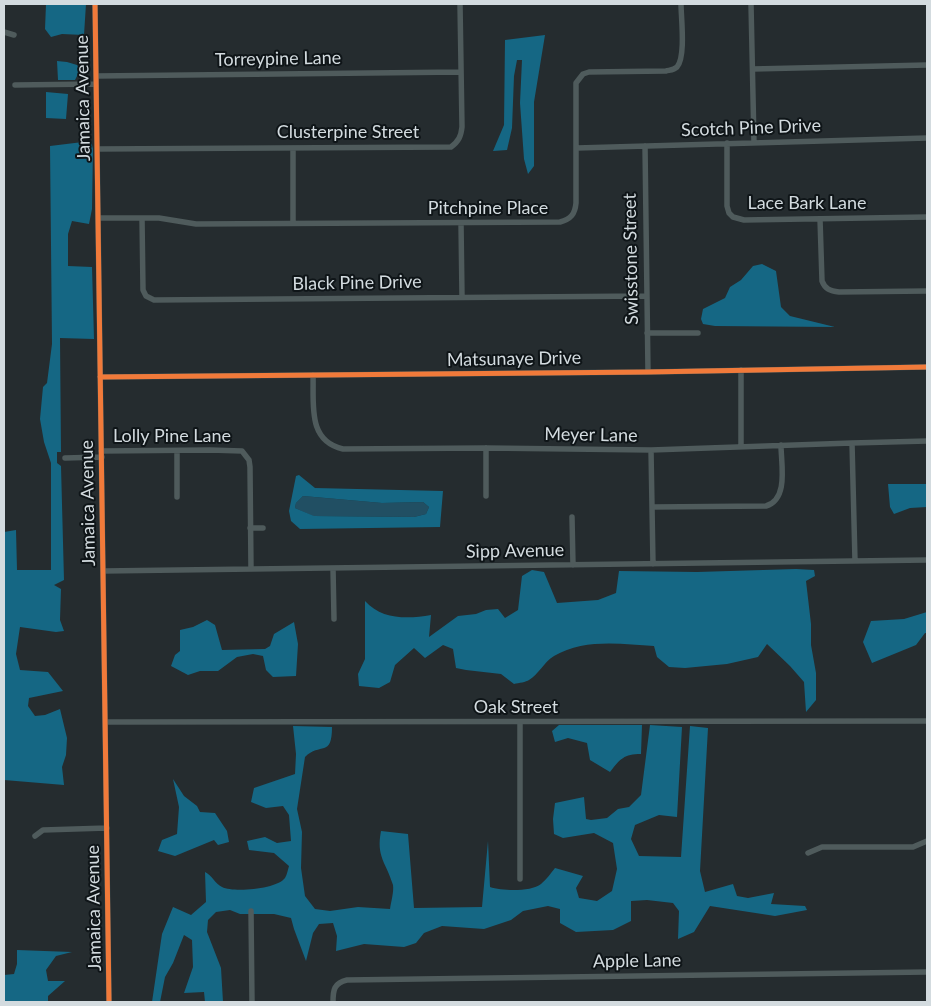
<!DOCTYPE html>
<style>
body{margin:0}
#map{position:relative;width:931px;height:1006px;overflow:hidden;background:#252c2f;font-family:Lato,sans-serif}
canvas{display:block}
.frame{position:absolute;inset:0;border:5px solid #d3dbdf;pointer-events:none}
</style>
<div id="map">
<canvas width="931" height="1006"></canvas>
<div class="frame"></div>
</div>
<script>
const ctx = document.querySelector('canvas').getContext('2d');
ctx.lineJoin = 'round';
function paint(path, color) { ctx.fillStyle = color; ctx.fill(path, 'evenodd'); }
function strokePath(path, color, width, dash) { ctx.strokeStyle = color; ctx.lineWidth = width; ctx.lineCap = dash ? 'butt' : 'round'; ctx.setLineDash(dash || []); ctx.stroke(path); }
function label(font, color, halo, rows, align = 'center') {
  ctx.font = font + ' Lato,sans-serif'; ctx.lineWidth = 4; ctx.setLineDash([]); ctx.textBaseline = 'middle'; ctx.strokeStyle = halo; ctx.fillStyle = color; for (const [text, x, y, turn = 0] of rows) {
    ctx.save(); ctx.translate(x, y); ctx.rotate((+turn || 0) * Math.PI / 180); ctx.textAlign = isNaN(turn) ? turn : align; if (halo) ctx.strokeText(text, 0, 0); ctx.fillText(text, 0, 0); ctx.restore();
  }
}
const green = new Path2D(`
 M 303,496 L 382,503 L 423,502 L 429,507 L 426,514 L 414,517 L 313,516 L 295,508 L 296,503 Z`);
const forest = new Path2D(`
 M 46,4 L 86,4 L 84,35 L 62,34 L 51,37 L 45,29 Z
 M 545,35 L 534,102 L 534,166 L 528,174 L 524,159 L 520,103 L 522,60 L 517,60 L 514,76 L 512,128 L 507,150 L 493,151 L 504,125 L 505,40 Z
 M 57,61 L 67,62 L 77,65 L 80,70 L 75,80 L 58,80 Z
 M 46,92 L 68,94 L 66,119 L 46,118 Z
 M 91,141 L 93,149 L 92,209 L 89,224 L 72,221 L 68,234 L 68,266 L 92,267 L 94,339 L 60,338 L 61,452 L 57,452 L 57,463 L 61,466 L 64,580 L 54,585 L 61,589 L 60,620 L 64,631 L 56,632 L 20,627 L 16,654 L 20,670 L 48,672 L 63,691 L 29,698 L 28,706 L 35,716 L 45,715 L 60,709 L 67,738 L 66,755 L 62,767 L 64,785 L 4,780 L 4,532 L 16,530 L 17,570 L 51,570 L 51,463 L 44,442 L 40,419 L 43,387 L 47,383 L 52,344 L 50,146 Z
 M 762,264 L 776,271 L 781,307 L 790,316 L 835,327 L 715,326 L 703,324 L 701,319 L 703,309 L 725,298 L 730,287 L 741,280 L 753,266 Z
 M 299,475 L 315,488 L 443,491 L 440,527 L 300,529 L 291,521 L 289,511 L 296,476 ZM 303,496 L 382,503 L 423,502 L 429,507 L 426,514 L 414,517 L 314,516 L 295,508 L 296,503 Z
 M 888,484 L 927,484 L 927,507 L 910,508 L 894,514 L 890,507 Z
 M 796,569 L 814,570 L 815,576 L 806,581 L 811,624 L 811,645 L 816,673 L 816,700 L 806,712 L 804,682 L 790,666 L 767,644 L 758,657 L 727,664 L 685,668 L 669,667 L 657,657 L 654,646 C 622,644 584,638 554,656 C 544,662 538,675 529,680 C 526,682 519,683 514,684 L 501,674 L 466,670 L 456,668 L 453,649 L 443,645 L 425,658 L 414,648 L 395,665 L 390,682 L 379,688 L 359,686 L 358,674 L 365,659 L 365,601 C 382,620 408,619 431,615 L 429,637 L 458,616 L 476,614 L 486,610 L 498,609 L 505,618 L 518,610 L 522,576 L 532,570 L 544,572 L 557,603 L 598,600 L 616,593 L 619,571 L 697,572 Z
 M 927,612 L 927,633 L 925,633 L 916,645 L 872,663 L 863,642 L 871,621 L 904,619 Z
 M 207,620 L 215,625 L 222,650 L 265,649 L 270,646 L 274,634 L 294,622 L 298,644 L 296,676 L 273,677 L 266,670 L 263,656 L 253,654 L 237,657 L 218,671 L 200,671 L 188,675 L 171,666 L 175,655 L 180,651 L 180,630 L 193,627 Z
 M 559,725 L 642,725 L 641,754 C 624,754 620,759 610,772 L 590,760 L 587,743 L 568,738 L 555,742 L 552,731 Z
 M 650,725 L 682,727 L 677,817 L 659,815 L 635,825 L 631,839 L 639,856 L 681,857 L 690,726 L 708,728 L 700,871 L 705,892 L 733,884 L 737,896 L 748,898 L 774,893 L 771,904 L 805,906 L 807,910 L 775,916 L 710,906 L 694,932 L 678,939 L 679,911 L 673,903 L 647,900 L 631,901 L 631,921 L 613,930 L 576,932 L 560,923 L 560,909 L 548,906 L 523,911 L 511,920 L 484,929 L 442,926 L 424,933 L 416,943 L 404,947 L 364,944 L 336,951 L 337,936 L 333,923 L 319,924 L 313,933 L 306,961 L 294,929 L 291,918 L 274,914 L 240,914 L 230,910 L 216,912 L 208,920 L 207,932 L 221,968 L 223,1002 L 205,1002 L 204,992 L 184,993 L 193,967 L 192,940 L 184,935 L 173,963 L 165,977 L 160,1002 L 152,1002 L 162,934 L 173,907 L 191,915 L 206,902 L 205,872 C 212,875 215,884 222,887 C 234,893 277,889 285,878 C 287,875 288,869 289,866 L 274,853 L 249,850 L 247,841 L 265,837 L 277,843 L 291,841 L 289,815 L 283,806 L 266,808 L 251,802 L 254,788 L 295,774 L 296,754 L 293,726 L 332,727 C 332,758 320,742 305,757 L 297,809 L 302,832 L 301,868 L 305,896 L 315,909 L 330,911 L 358,907 L 390,909 C 391,902 394,892 393,885 C 386,862 376,857 381,831 L 408,834 L 414,908 L 482,907 L 488,841 L 490,887 C 502,891 531,892 541,884 C 546,880 551,873 555,868 L 583,876 L 576,888 L 579,898 L 597,901 L 612,891 L 617,869 L 613,843 L 594,833 L 563,838 L 554,834 L 553,819 L 555,803 L 584,797 L 586,819 L 591,820 L 607,818 L 618,809 L 629,807 L 641,795 Z
 M 173,779 L 184,796 L 197,806 L 200,812 L 215,813 L 227,831 L 229,842 L 218,845 L 214,840 L 175,856 L 158,851 L 162,840 L 177,834 L 179,807 Z
 M 17,950 L 72,952 L 56,956 L 46,970 L 48,981 L 65,981 L 48,996 L 48,1002 L 4,1002 L 4,975 L 14,974 L 17,964 Z`);
const minor = new Path2D(`
 M 95,4 L 109,1002
 M 751,4 L 754,143
 M 4,32 L 14,35
 M 753,69 L 927,65
 M 96,76 L 461,72
 M 15,85 L 96,84
 M 727,143 L 727,206 L 729,213 L 733,217 L 744,220 L 927,217
 M 645,146 L 648,372
 M 293,148 L 293,223
 M 577,148 L 927,138
 M 97,149 L 451,147 C 459,141 461,136 462,127 L 460,4
 M 98,218 L 159,218 L 196,224 L 560,222 C 571,219 575,214 576,203 L 576,83 L 583,74 L 589,72 L 666,71 C 670,70 674,70 677,67 C 686,57 681,17 681,4
 M 142,218 L 143,290 L 146,296 L 154,300 L 647,296
 M 820,219 L 822,281 C 825,289 830,291 839,292 L 927,291
 M 461,223 L 462,297
 M 647,333 L 698,333
 M 313,375 C 314,404 307,441 343,449 L 486,448 L 651,450 L 852,443 L 927,441
 M 100,377 L 648,372 L 927,367
 M 852,443 L 855,561
 M 741,447 L 741,370
 M 651,450 L 653,564
 M 101,451 L 210,450 L 242,451 L 249,460 L 250,467 L 251,569
 M 65,458 L 102,457
 M 486,496 L 486,448
 M 177,497 L 177,451
 M 653,507 L 766,506 C 789,499 781,464 781,445
 M 572,517 L 573,565
 M 250,528 L 263,528
 M 333,568 L 334,619
 M 103,571 L 927,560
 M 105,722 L 927,721
 M 520,722 L 520,879
 M 35,836 L 43,830 L 107,828
 M 808,853 L 822,847 L 913,847 L 927,841
 M 251,911 L 252,1002
 M 333,1002 C 333,990 334,983 347,980 L 927,972`);
const cycleway = new Path2D(`
 M 95,4 L 109,1002
 M 100,377 L 648,372 L 927,367`);
const streetNames = [
 ["Torreypine Lane",278,59,-1],
 ["Jamaica Avenue",83,98,-91],
 ["Scotch Pine Drive",751,128,-2],
 ["Clusterpine Street",348,132],
 ["Lace Bark Lane",807,203],
 ["Pitchpine Place",488,208],
 ["Swisstone Street",631,259,-91],
 ["Black Pine Drive",357,283,-1],
 ["Matsunaye Drive",514,359,-1],
 ["Meyer Lane",591,435,1],
 ["Lolly Pine Lane",172,436],
 ["Jamaica Avenue",88,503,-91],
 ["Sipp Avenue",515,551,-1],
 ["Oak Street",516,707],
 ["Jamaica Avenue",94,908,-91],
 ["Apple Lane",637,961,-1]
];
paint(green, '#214f63');
paint(forest, '#156784');
strokePath(minor, '#4f5b5c', 5.5);
strokePath(cycleway, '#f17a3a', 5);
label('18px', '#d3dbdf', '#0f1518', streetNames);
</script>
